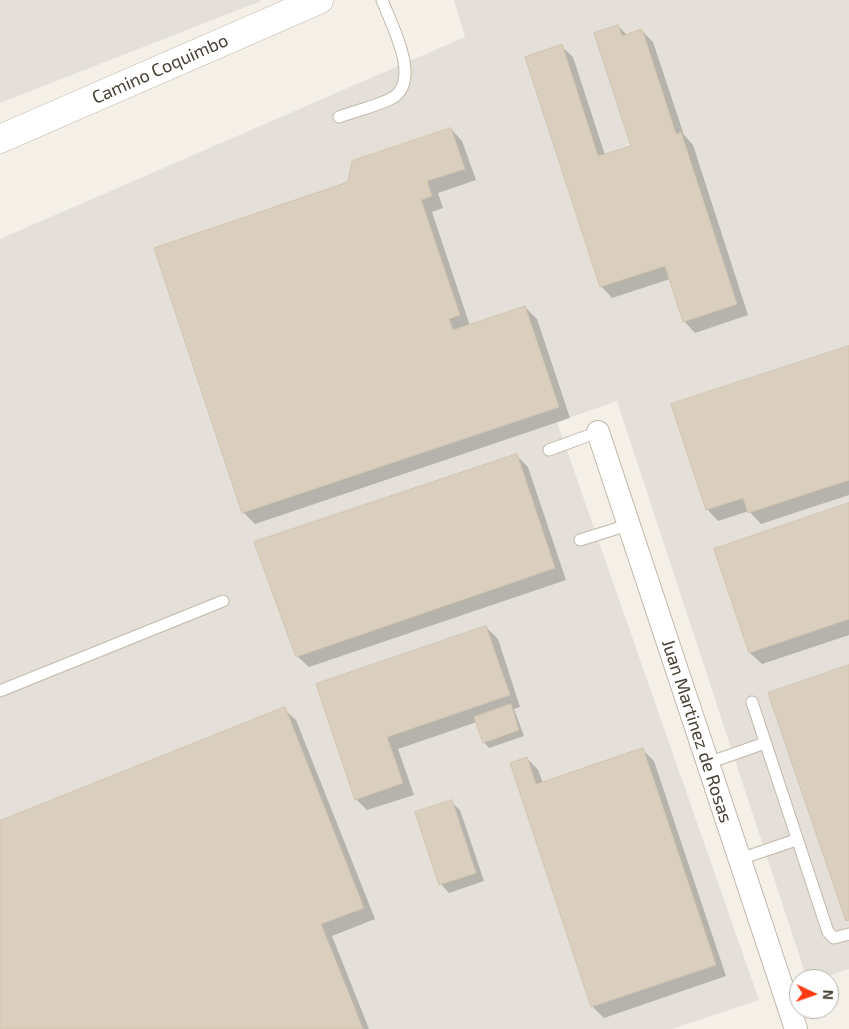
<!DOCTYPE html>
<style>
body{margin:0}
#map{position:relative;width:849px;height:1029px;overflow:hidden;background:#f4f0e7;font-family:"Exo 2",sans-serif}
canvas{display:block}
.north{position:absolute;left:789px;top:969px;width:50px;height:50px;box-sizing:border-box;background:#fff;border:1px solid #b6b3ae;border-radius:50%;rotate:93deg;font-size:14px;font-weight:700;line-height:20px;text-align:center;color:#484135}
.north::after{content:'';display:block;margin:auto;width:18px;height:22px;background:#ff3b13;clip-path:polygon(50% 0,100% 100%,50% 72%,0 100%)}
</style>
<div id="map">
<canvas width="849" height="1029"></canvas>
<div class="north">N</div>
</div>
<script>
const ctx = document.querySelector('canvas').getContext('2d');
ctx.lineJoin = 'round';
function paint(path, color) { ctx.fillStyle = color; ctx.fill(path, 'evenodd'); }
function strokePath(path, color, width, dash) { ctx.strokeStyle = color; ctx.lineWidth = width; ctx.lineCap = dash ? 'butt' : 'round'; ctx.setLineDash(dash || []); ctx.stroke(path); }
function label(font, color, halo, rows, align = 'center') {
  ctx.font = font + ' "Exo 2",sans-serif'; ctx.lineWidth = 4; ctx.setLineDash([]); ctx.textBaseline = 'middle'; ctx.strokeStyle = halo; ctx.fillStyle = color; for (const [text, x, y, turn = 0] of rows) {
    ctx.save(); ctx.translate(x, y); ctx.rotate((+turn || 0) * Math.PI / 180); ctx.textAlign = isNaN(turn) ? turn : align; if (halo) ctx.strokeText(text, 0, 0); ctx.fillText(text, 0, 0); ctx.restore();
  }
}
const industrial = new Path2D(`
 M 0,0 L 261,0 L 261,1 L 0,103 Z
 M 454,0 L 849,0 L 849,969 L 818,979 L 807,979 L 617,401 L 557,422 L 759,1000 L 672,1029 L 0,1029 L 0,239 L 465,37 Z`);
const shadow = new Path2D(`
 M 618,26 L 627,35 L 642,31 L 653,42 L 684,135 L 693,145 L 748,315 L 695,333 L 684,321 L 670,279 L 612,298 L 601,286 L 561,46 L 573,57 L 605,155 L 633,146 Z
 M 451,129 L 462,141 L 476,180 L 438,193 L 443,208 L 432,212 L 470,326 L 525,307 L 537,319 L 570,418 L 255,524 L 243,512 L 349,183 Z
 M 849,347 L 849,495 L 761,524 L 749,511 L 718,521 L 707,509 Z
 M 517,456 L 528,467 L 566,580 L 309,667 L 297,656 Z
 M 849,504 L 849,635 L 762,664 L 750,653 L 716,550 Z
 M 486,627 L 498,639 L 520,707 L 514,709 L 524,736 L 489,748 L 484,742 L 477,722 L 398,749 L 414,795 L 367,810 L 356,799 L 318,684 Z
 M 284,709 L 296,720 L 375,919 L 332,936 L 369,1029 L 0,1029 L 0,823 Z
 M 643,750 L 654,761 L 726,976 L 604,1018 L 592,1006 L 527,758 L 538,770 L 543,783 Z
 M 451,802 L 460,810 L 484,881 L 449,893 L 441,884 Z`);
const building = new Path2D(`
 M 618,25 L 622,36 L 642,29 L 676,134 L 681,132 L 737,304 L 683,322 L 665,266 L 600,287 L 525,57 L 562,44 L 598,156 L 631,146 L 594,33 Z
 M 451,128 L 465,169 L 427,181 L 432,196 L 421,200 L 460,315 L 449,319 L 453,330 L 525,306 L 559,407 L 242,513 L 154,248 L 348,182 L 352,161 Z
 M 849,346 L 849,480 L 748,513 L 743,498 L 706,510 L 671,404 Z
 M 517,454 L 555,568 L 296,657 L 254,542 Z
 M 849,503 L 849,619 L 749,653 L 714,549 Z
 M 486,626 L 510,695 L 387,737 L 403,783 L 355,800 L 316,684 Z
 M 849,665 L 849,920 L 846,921 L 768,693 Z
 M 511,704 L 519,730 L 483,743 L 474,717 Z
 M 285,707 L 364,908 L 321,924 L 363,1029 L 0,1029 L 0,821 Z
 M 643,748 L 716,965 L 591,1007 L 510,763 L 527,757 L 536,784 Z
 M 452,800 L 476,873 L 439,885 L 415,812 Z`);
const service = new Path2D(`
 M 339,117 C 355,111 381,105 394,97 C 421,78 391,24 382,0
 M 549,450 L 598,432
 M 580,540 L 628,525
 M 0,691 L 223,601
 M 752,702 L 828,932 L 834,938 L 849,934
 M 708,763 L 765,743
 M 740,859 L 796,840`);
const minor = new Path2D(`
 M 598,432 L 796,1029`);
const tertiary = new Path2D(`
 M 0,139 L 319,0`);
const streetNames = [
 ["Camino Coquimbo",160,69,-24],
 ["Juan Martinez de Rosas",697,731,72]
];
paint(industrial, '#e4dfd8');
paint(shadow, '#0003');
paint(building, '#dacfbe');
strokePath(building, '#d2c5ae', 1);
strokePath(service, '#c0b9a8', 13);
strokePath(minor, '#c0b9a8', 24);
strokePath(tertiary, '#c0b9a8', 29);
strokePath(service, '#fff', 11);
strokePath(minor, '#fff', 22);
strokePath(tertiary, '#fff', 28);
label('18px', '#484135', '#fff', streetNames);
</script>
